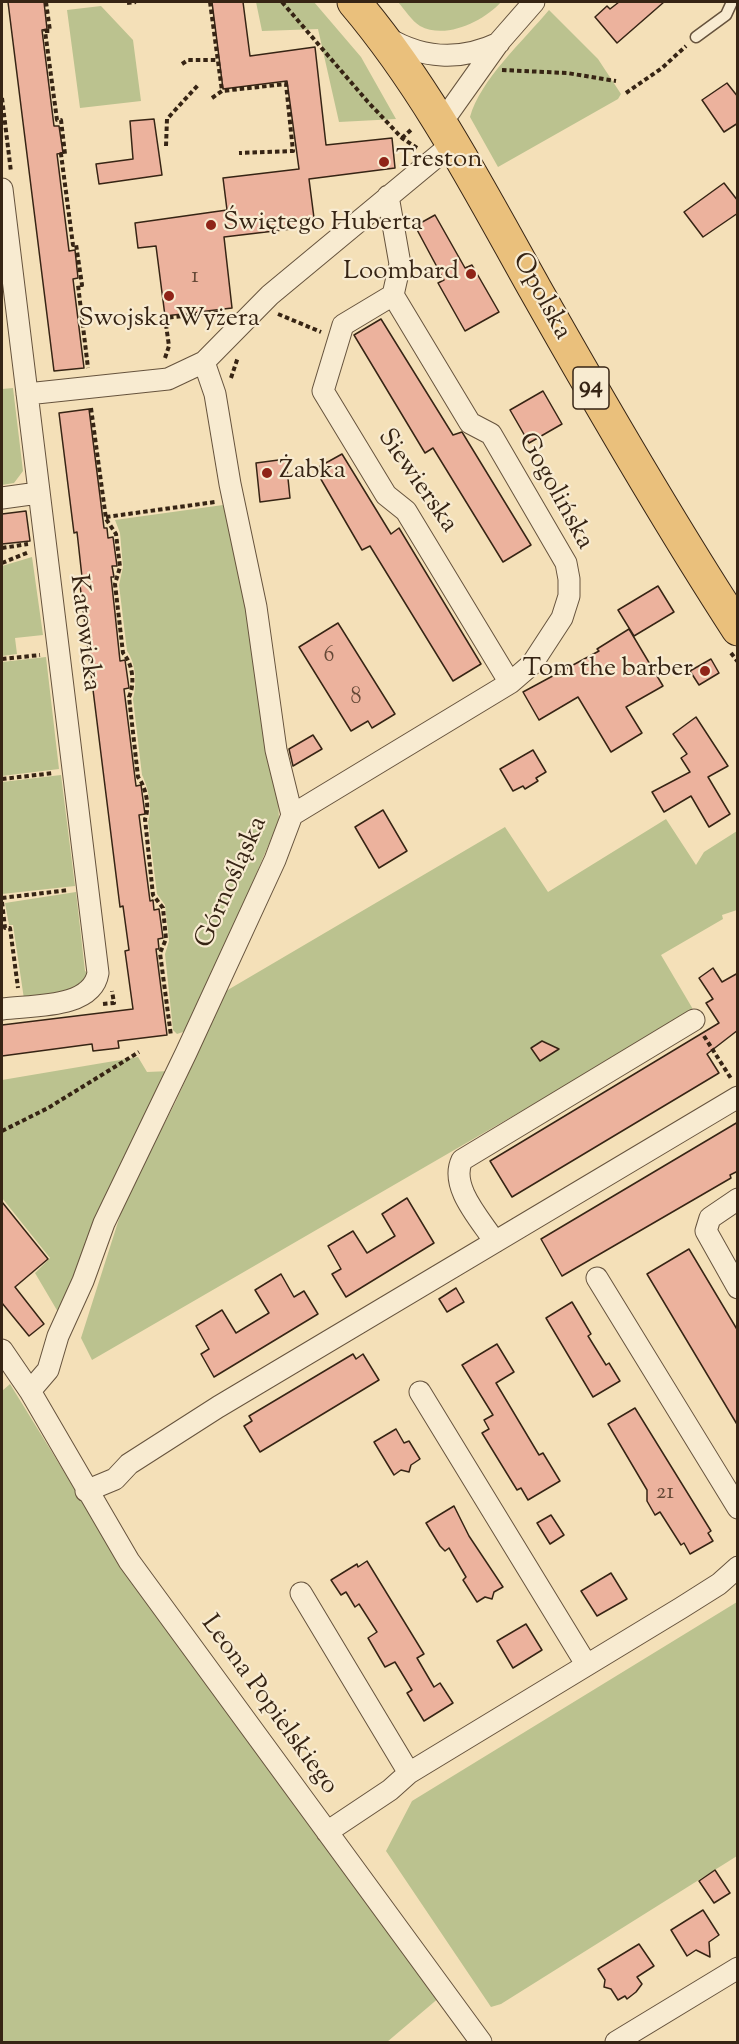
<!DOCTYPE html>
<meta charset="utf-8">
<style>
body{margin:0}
#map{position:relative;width:739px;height:2044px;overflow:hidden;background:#f4e0b8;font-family:"Sorts Mill Goudy",serif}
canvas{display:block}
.frame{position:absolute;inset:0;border:3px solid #362414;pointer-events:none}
</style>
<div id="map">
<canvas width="739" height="2044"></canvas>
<div class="frame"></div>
</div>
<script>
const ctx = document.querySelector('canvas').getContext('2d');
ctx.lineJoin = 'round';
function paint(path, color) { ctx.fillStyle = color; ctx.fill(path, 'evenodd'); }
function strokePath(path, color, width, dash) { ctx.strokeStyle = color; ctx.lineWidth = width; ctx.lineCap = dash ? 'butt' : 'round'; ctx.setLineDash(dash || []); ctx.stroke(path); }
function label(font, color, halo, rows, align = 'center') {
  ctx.font = font + ' "Sorts Mill Goudy",serif'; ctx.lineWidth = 4.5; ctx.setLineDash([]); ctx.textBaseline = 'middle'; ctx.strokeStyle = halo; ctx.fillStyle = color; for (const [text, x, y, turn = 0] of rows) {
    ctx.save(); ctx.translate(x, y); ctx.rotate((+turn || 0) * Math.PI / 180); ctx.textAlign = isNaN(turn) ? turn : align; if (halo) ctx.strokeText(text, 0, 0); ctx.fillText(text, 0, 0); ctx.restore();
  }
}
const green = new Path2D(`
 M 256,2 L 314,2 L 361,57 L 396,119 L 339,122 L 318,29 L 262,31 Z
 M 398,2 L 501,2 C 484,21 446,40 420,26 C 412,21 404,9 398,2 Z
 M 101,6 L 133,40 L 141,101 L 80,108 L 67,10 Z
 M 549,10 L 598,59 L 621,94 L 618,99 L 498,167 L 470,117 C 480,80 524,40 549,10 Z
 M 13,388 L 23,471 L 14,483 L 2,485 L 2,389 Z
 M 223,505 L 234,540 L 278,795 L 279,820 L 194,1021 L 186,1031 L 177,1034 L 173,1030 L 165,954 L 169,941 L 165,905 L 157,894 L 148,822 C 153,809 148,787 142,775 L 133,699 C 137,685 136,663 127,651 L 119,585 L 123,567 L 120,533 L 115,520 Z
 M 32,557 L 43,635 L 15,638 L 17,654 L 2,656 L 2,566 Z
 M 46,657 L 59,769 L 2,776 L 2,662 Z
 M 61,775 L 75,886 L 2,894 L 2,782 Z
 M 666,819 L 696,865 L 704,852 L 737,831 L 737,910 L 722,915 L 723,919 L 661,955 L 694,1011 L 92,1360 L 81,1338 L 125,1200 L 175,1103 L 226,991 L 505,827 L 548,892 Z
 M 76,892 L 85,971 L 89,974 L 78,990 L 24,999 L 13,925 L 9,925 L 5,903 Z
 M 138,1057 L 147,1072 L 170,1071 L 58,1312 L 35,1273 L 50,1258 L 2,1198 L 2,1080 Z
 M 10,1384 L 111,1548 L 440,1997 L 387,2042 L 2,2042 L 2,1391 Z
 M 737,1602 L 737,1856 L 501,2004 L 491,2007 L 386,1851 L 412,1801 Z`);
const building = new Path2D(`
 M 8,2 L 44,2 L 47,29 L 42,30 L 54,126 L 59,126 L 63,153 L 57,154 L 69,251 L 75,250 L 78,278 L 73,279 L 84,368 L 54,371 Z
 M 212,2 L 243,2 L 250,56 L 315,47 L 326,145 L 392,138 L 395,168 L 309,179 L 314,218 L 307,219 L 308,227 L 224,237 L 232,308 L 165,316 L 156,246 L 138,248 L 135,223 L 227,210 L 223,178 L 299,169 L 287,81 L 223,89 Z
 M 619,2 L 664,2 L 617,43 L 595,17 L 607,6 L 610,9 Z
 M 727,83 L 738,97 L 738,123 L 724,132 L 702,100 Z
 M 154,119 L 162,175 L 99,184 L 96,164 L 133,159 L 130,121 Z
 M 724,183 L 738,201 L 738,213 L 703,237 L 684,212 Z
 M 435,215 L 465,268 L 472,265 L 499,312 L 465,331 L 438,283 L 444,280 L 415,226 Z
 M 381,319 L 453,435 L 462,432 L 531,545 L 503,562 L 433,448 L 425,453 L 354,335 Z
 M 543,391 L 562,424 L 529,443 L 510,410 Z
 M 89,409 L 104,528 L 107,528 L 108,538 L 113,537 L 117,566 L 112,566 L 114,577 L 111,577 L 115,613 L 120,661 L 125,660 L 129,688 L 124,689 L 136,786 L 141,785 L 145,814 L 139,815 L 150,901 L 153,900 L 154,910 L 159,909 L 163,938 L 158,939 L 159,949 L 156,949 L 167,1035 L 118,1041 L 119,1048 L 93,1051 L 92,1044 L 2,1056 L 2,1025 L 133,1009 L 125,951 L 129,950 L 123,906 L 120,907 L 79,577 L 82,577 L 77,532 L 74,533 L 59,413 Z
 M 342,454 L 391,534 L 399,528 L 481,664 L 453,681 L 370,546 L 362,550 L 315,469 Z
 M 286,459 L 290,498 L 260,502 L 256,463 Z
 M 26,511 L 30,541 L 2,544 L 2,514 Z
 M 658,586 L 674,612 L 634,636 L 618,610 Z
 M 338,623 L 395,714 L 372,728 L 368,721 L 351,731 L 299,647 Z
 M 629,629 L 663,686 L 626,707 L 642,733 L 611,752 L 578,697 L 539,720 L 523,692 L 599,651 L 597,649 Z
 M 711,659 L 719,673 L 699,685 L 690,671 Z
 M 696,717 L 728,766 L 708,777 L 730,814 L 709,827 L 691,796 L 664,812 L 652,792 L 690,772 L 681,758 L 687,754 L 673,734 Z
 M 313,735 L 322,749 L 293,766 L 289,749 Z
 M 533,750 L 546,772 L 536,778 L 538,781 L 525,789 L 523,786 L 513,791 L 500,769 Z
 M 383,810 L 407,851 L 379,868 L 355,827 Z
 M 713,968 L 722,982 L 738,973 L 738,1030 L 707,1054 L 719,1073 L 512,1197 L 490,1161 L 719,1023 L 706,1003 L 713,999 L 699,978 Z
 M 542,1041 L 559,1049 L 540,1061 L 531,1048 Z
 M 738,1122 L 738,1171 L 730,1175 L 731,1178 L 562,1276 L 541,1239 Z
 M 407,1198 L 434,1243 L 346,1297 L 332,1274 L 341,1269 L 328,1246 L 353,1231 L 367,1253 L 395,1236 L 382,1214 Z
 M 2,1202 L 48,1259 L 15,1287 L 44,1324 L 29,1336 L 2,1303 Z
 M 689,1249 L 738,1331 L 738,1426 L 647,1274 Z
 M 281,1274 L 294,1297 L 304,1291 L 318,1314 L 214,1377 L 201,1354 L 209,1349 L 196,1326 L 222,1310 L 236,1333 L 269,1313 L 255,1290 Z
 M 456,1288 L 464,1302 L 447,1312 L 439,1299 Z
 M 572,1302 L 591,1334 L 588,1336 L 606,1365 L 609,1363 L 620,1381 L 593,1397 L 546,1318 Z
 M 497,1344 L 514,1372 L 496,1383 L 539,1455 L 543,1453 L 560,1481 L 528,1500 L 521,1488 L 517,1490 L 482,1433 L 489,1429 L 484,1420 L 493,1415 L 462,1365 Z
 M 353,1354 L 356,1359 L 363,1354 L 379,1380 L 260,1452 L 244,1426 L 252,1421 L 249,1416 Z
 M 635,1408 L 711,1531 L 708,1533 L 713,1541 L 690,1554 L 684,1543 L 681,1545 L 660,1512 L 655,1515 L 647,1501 L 647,1490 L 608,1424 Z
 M 396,1429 L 404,1443 L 409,1441 L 420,1459 L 411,1465 L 409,1472 L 401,1470 L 394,1475 L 374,1442 Z
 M 454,1506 L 469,1536 L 503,1587 L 494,1592 L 492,1599 L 485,1597 L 477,1602 L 463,1580 L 466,1577 L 449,1548 L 445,1551 L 440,1546 L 426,1523 Z
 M 551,1515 L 564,1535 L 550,1544 L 537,1523 Z
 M 367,1561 L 424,1654 L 417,1658 L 434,1687 L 440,1683 L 453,1703 L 424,1721 L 407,1693 L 412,1690 L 395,1662 L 385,1667 L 368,1638 L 377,1632 L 359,1604 L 355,1607 L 346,1592 L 341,1595 L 331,1580 L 357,1564 L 358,1567 Z
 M 611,1573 L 627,1599 L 597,1616 L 581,1591 Z
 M 526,1624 L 542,1650 L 513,1668 L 497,1641 Z
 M 715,1870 L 730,1893 L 714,1903 L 699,1881 Z
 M 703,1910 L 719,1935 L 709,1942 L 710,1957 L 696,1950 L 687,1956 L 671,1930 Z
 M 639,1944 L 654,1966 L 637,1977 L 642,1984 L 636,1992 L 627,1999 L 625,1996 L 618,2000 L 611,1989 L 604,1987 L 605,1980 L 598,1969 Z`);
const path = new Path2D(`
 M 46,2 L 50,31 L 45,31 L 57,120 L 61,120 L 65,154 L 61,154 L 73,245 L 76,244 L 82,285 L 78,285 L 88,368
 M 210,2 L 222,91
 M 282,2 L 368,102 L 402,138 L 417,148
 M 127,3 L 136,2
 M 182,64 L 188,60 L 218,60
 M 502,70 L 567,73 L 616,81
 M 626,93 L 662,68 L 686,46
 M 2,98 L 11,172
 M 212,98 L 222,91 L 286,84 L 293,151 L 239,153
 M 402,138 L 413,128
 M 166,146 L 167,119 L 199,84
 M 278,314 L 321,332
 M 165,358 L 169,346 L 165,318 L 224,312
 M 231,378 L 238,357
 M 91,408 L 106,519 L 116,534 L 120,567 L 115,584 L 123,653 C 133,664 135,684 129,697 L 138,777 C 146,787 150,807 145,819 L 153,895 L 163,908 L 166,939 L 160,953 L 171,1036
 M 106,517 L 215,502
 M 2,548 L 28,544
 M 2,563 L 29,552
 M 731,653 L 738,662
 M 2,659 L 40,655
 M 2,779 L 54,773
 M 2,898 L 69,890
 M 2,902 L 5,928 L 10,928 L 18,988
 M 103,1004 L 114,1003 L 112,991
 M 704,1036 L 732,1080
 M 2,1131 L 48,1108 L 139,1052`);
const lane = new Path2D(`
 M 696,37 L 726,15 L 732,2`);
const street = new Path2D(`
 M 386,37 C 422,59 461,61 499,43
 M 440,125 L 499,42 L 534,2
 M 2,189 L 98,973 C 92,1009 32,1005 2,1009
 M 393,295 L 343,325 L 323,391 L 386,495 L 406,511 L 510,683
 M 27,394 L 168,379 L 204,362 L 270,295 L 452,144
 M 2,498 L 38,493
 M 292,815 L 510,683 L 532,664 L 562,618 L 569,596 L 569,579 L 566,563 L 491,434 L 470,423 L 393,295 L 400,264 L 388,196
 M 738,1199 L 710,1218 L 706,1231 L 738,1288
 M 495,1242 C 481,1220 449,1187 462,1160 L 694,1020
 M 597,1278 L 738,1508
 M 2,1350 L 30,1391 L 129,1561 L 481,2042
 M 30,1391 L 48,1370 L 58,1336 L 83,1281 L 104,1223 L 186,1053 L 275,860 L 292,815 L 276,750 L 256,607 L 230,484 L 215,394 L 204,362
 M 420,1392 L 586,1664
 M 86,1491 L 115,1479 L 129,1464 L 218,1407 L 738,1097
 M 301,1593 L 409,1773
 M 327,1832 L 390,1790 L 409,1773 L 681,1608 L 719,1584 L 738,1567
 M 616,2042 L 738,1968`);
const primary = new Path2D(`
 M 354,2 C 427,88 480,191 535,289 C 600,404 666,518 738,629`);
const markers = [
 [384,162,6,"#8f2418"],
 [211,225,6,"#8f2418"],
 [471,274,6,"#8f2418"],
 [169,296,6,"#8f2418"],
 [267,473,6,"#8f2418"],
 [705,671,6,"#8f2418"]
];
const numberNames = [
 ["1",195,278],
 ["6",329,657],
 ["8",356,699],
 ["21",665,1494]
];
const shields = [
 [591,388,36]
];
const shieldNames = [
 ["94",591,388]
];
const poiNames = [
 ["Treston",396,162],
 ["Świętego Huberta",223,225],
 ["Loombard",459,274,"right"],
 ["Swojska Wyżera",169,321,"center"],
 ["Żabka",279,473],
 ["Tom the barber",693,671,"right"]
];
const streetNames = [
 ["Opolska",540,297,61],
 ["Siewierska",416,482,55],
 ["Gogolińska",554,492,61],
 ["Katowicka",83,633,83],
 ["Górnośląska",233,883,-66],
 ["Leona Popielskiego",268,1706,54]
];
paint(green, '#bbc28f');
paint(building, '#ecb29d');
strokePath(building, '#362414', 1.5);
strokePath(lane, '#66533d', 13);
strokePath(street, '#66533d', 23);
strokePath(primary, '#362414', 35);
strokePath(path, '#362414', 4, [4.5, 3]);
strokePath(lane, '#f8ebd1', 10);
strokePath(street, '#f8ebd1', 21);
strokePath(primary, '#eac07c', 33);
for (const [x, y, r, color] of markers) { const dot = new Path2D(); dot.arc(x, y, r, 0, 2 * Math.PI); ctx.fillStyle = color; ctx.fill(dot); strokePath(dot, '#f8ebd1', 2); }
label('22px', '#644836', null, numberNames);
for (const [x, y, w] of shields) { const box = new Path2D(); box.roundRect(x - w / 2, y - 21, w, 42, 4.5); ctx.fillStyle = '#f8ebd1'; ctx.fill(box); strokePath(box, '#362414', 1.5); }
label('bold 24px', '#362414', null, shieldNames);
label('26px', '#362414', '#f8ebd1', poiNames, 'left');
label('26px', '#362414', '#f8ebd1', streetNames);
</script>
